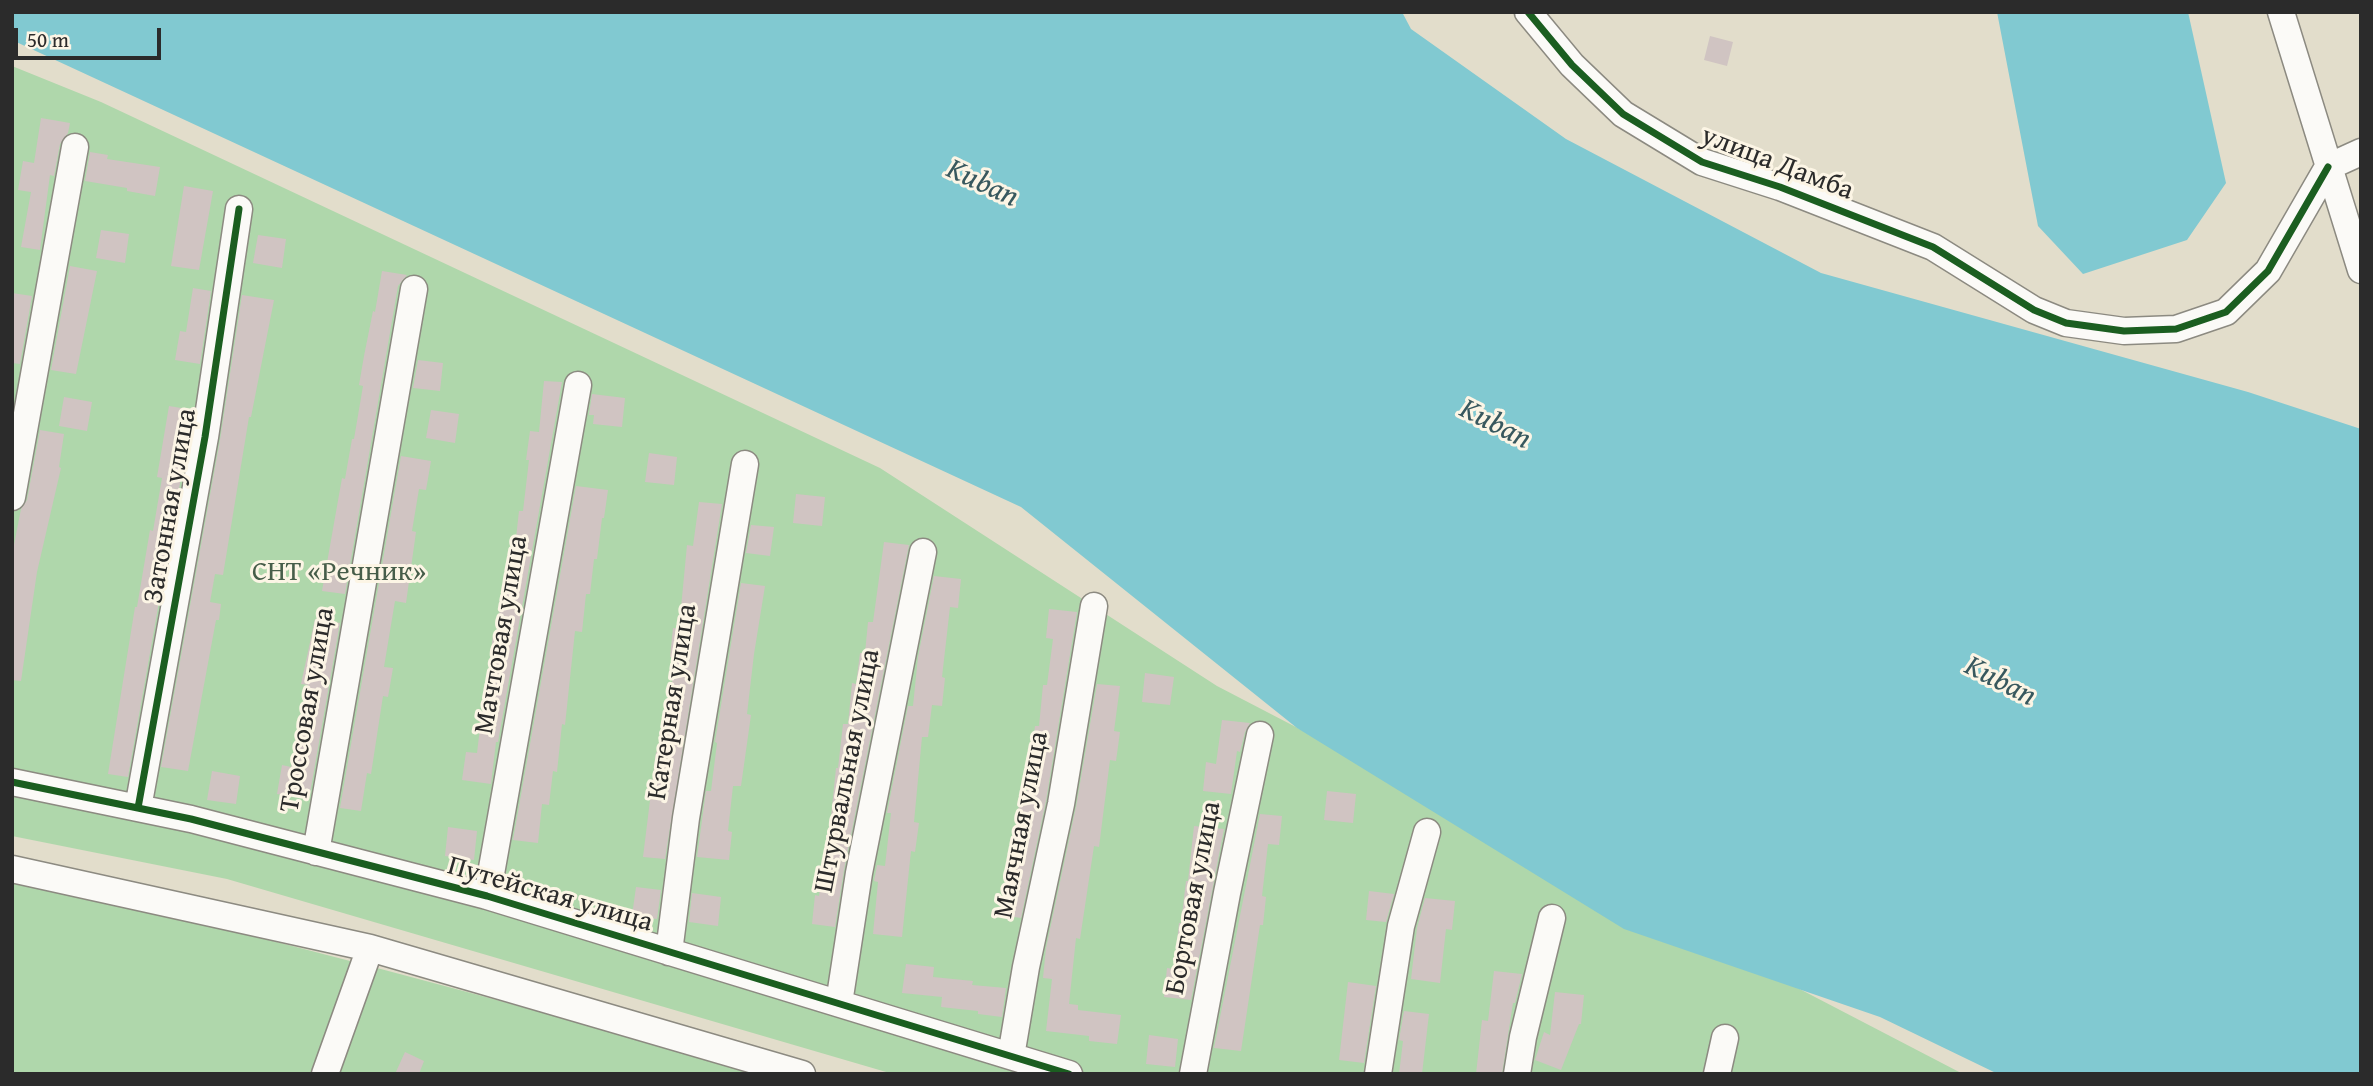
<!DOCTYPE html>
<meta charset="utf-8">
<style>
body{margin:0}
#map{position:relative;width:2373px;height:1086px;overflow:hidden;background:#e2ddcb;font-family:"Gentium Book Plus",serif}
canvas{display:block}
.frame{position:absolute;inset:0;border:14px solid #2b2b2b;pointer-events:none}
.scale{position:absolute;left:14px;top:28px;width:147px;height:32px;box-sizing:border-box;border:4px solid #2b2b2b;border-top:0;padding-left:9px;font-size:21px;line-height:24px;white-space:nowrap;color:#2b2b2b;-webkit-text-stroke:5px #fcf5e5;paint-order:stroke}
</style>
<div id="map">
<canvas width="2373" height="1086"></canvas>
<div class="frame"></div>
<div class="scale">50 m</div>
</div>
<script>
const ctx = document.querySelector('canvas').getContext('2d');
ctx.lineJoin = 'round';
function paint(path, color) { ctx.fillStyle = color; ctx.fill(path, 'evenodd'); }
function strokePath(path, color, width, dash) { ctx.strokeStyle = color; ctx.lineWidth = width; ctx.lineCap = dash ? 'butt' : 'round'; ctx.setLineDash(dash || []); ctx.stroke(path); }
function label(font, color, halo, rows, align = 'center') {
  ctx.font = font + ' "Gentium Book Plus",serif'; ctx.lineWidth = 6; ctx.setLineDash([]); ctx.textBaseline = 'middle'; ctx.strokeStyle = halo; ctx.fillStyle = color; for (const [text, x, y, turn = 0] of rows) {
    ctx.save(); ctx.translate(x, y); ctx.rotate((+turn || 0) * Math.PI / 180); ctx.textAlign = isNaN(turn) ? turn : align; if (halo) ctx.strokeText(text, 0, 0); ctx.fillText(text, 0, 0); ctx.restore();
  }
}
const green = new Path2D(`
 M 12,66 L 101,102 L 880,468 L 1217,686 L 1963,1074 L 893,1074 L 227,879 L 12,836 Z
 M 12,879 C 262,935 510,1001 756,1074 L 12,1074 Z`);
const water = new Path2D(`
 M 12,12 L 1402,12 L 1411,29 L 1566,139 L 1821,273 L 2248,392 L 2361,429 L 2361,1074 L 1998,1074 L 1880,1017 L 1624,929 L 1297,728 L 1021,507 L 12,40 Z
 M 1997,12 L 2188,12 L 2226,183 L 2187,240 L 2083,274 L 2038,226 Z`);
const building = new Path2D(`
 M 1710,36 L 1733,42 L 1727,66 L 1704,60 Z
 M 41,118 L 70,123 L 68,133 L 60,144 L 54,176 L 50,175 L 40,250 L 21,247 L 31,192 L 18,190 L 23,161 L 34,163 Z
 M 90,152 L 108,155 L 107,159 L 160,167 L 155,196 L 127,191 L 127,188 L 85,181 Z
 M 184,186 L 213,191 L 199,270 L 171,266 Z
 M 101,230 L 129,234 L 125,263 L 96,258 Z
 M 258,235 L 286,239 L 282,268 L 253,263 Z
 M 70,266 L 97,271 L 76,374 L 51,370 Z
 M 382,271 L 407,275 L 398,286 L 345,594 L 322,591 L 342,478 L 345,479 L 352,439 L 354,439 L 363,386 L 359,385 L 364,356 L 373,311 L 375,312 Z
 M 193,288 L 211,291 L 200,364 L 175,360 L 180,331 L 186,332 Z
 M 12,293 L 32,296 L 20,364 L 12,363 Z
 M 242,295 L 274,300 L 251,417 L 249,417 L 223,575 L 215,574 L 210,602 L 221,604 L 219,620 L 216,620 L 188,771 L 161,767 L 220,440 Z
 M 418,360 L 443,363 L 440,391 L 413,388 Z
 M 544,381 L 562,382 L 498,742 L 496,742 L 491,784 L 462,780 L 466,752 L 477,753 L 482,711 L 485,711 L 493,634 L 497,634 L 501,597 L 504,598 L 509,556 L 514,556 L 519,511 L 523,511 L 529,460 L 526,460 L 530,431 L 539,432 Z
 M 592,394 L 625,398 L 622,427 L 593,424 L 594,415 L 589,415 Z
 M 64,397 L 92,402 L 87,431 L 59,426 Z
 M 169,406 L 193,410 L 128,777 L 108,774 L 135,607 L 137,607 L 150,530 L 153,531 L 162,478 L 157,477 Z
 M 431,410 L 459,414 L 455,443 L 426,438 Z
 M 40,430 L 64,434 L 59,467 L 61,468 L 37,572 L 21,681 L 12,680 L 12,555 L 21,509 L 27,500 Z
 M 649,453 L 677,457 L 674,485 L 645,482 Z
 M 401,456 L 431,461 L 426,490 L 419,489 L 412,531 L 416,532 L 406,603 L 395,601 L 384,667 L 393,668 L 388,697 L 383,696 L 371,774 L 367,773 L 361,811 L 340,808 Z
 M 576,486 L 608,490 L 604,518 L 602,518 L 597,559 L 594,559 L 590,594 L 586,594 L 582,632 L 575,631 L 565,725 L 562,724 L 557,772 L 553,771 L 549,805 L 542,804 L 538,843 L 513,840 Z
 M 796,494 L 825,497 L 822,526 L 793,523 Z
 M 699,502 L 722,504 L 665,859 L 643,857 L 656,752 L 660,753 L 665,708 L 669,708 L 675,657 L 670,657 L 673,628 L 679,629 L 687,545 L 693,546 Z
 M 751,525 L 774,527 L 770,556 L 746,553 Z
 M 884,542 L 909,545 L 844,870 L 835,927 L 812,924 L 815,895 L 819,896 L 825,846 L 828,846 L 836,768 L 838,768 L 843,724 L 848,724 L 852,683 L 856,684 L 860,653 L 865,653 L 868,622 L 873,622 Z
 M 934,576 L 961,579 L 958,608 L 950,607 L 942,677 L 945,678 L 942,706 L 932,705 L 928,737 L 922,737 L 914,822 L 919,823 L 915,852 L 911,851 L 902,937 L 873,934 L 878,882 L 874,881 L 875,876 L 877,865 L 885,866 L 891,813 L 887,813 L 908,706 L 913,706 L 918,657 Z
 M 741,583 L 765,586 L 754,654 L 747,714 L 751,715 L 741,786 L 733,786 L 728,831 L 732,832 L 729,860 L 697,857 L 706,791 L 711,791 L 717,743 L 715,742 Z
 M 1049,609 L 1077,612 L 1046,801 L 1021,918 L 1001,915 L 1004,886 L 1009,887 L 1019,804 L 1025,805 L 1035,726 L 1039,726 L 1043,685 L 1047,685 L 1053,639 L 1046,638 Z
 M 315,619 L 340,623 L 309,799 L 277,794 L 282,765 L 291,767 L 297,732 L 300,733 L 308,685 L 301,684 Z
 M 1145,673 L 1174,677 L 1170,705 L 1142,702 Z
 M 1097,684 L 1120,686 L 1114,731 L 1120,732 L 1116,761 L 1110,760 L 1099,847 L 1094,846 L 1080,939 L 1076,938 L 1069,1004 L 1078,1005 L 1078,1010 L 1121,1015 L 1117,1044 L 1089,1041 L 1089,1036 L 1046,1031 L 1052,979 L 1043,978 L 1046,948 L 1076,807 Z
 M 1222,720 L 1250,723 L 1245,732 L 1240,752 L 1237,751 L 1231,794 L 1203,791 L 1206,762 L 1216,764 Z
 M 212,771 L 240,776 L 236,804 L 207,800 Z
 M 1327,791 L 1356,794 L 1353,823 L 1324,820 Z
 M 1260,814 L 1282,816 L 1279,845 L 1268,844 L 1262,896 L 1266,897 L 1263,925 L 1260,925 L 1241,1051 L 1214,1048 Z
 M 1194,826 L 1224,829 L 1191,1000 L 1164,997 L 1167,968 L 1174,969 L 1179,923 L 1181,923 L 1186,881 L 1188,881 Z
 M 448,827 L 477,831 L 474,860 L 445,856 Z
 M 636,887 L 661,890 L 657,919 L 632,916 Z
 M 1369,891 L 1394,894 L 1386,922 L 1366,920 Z
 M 692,893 L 721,897 L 718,926 L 689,922 Z
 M 1425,898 L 1455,901 L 1452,930 L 1446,929 L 1440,983 L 1411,979 L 1417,928 Z
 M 906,964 L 934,967 L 933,977 L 973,981 L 972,985 L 1006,988 L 1002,1017 L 978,1014 L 978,1011 L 941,1007 L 942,997 L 902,993 Z
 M 1494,971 L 1522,974 L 1515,1003 L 1513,1003 L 1502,1074 L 1476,1074 L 1482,1020 L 1488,1021 Z
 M 1348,982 L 1376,986 L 1364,1063 L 1339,1060 Z
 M 1555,992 L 1584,995 L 1581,1024 L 1579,1024 L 1561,1070 L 1535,1060 L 1544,1032 L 1550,1035 Z
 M 1404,1011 L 1429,1014 L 1422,1074 L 1399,1074 L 1403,1041 L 1399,1040 Z
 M 1149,1035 L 1178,1039 L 1175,1067 L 1146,1064 Z
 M 405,1052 L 424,1061 L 419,1074 L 395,1074 Z`);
const minor = new Path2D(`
 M 1528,12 L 1572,65 L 1623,114 L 1702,162 L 1780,187 L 1933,247 L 2034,310 L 2066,323 L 2124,331 L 2176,329 L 2226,312 L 2268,271 L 2328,167
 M 2281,12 L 2361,270
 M 2328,167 L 2361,152
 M 12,497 L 75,147
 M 12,782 L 191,819 L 487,896 L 1069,1074
 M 138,808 L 205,437 L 239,209
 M 316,852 L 414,289
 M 12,869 L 370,948 L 802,1074
 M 487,896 L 578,385
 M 669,952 L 686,818 L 745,464
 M 839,1003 L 859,873 L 923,552
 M 1011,1056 L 1026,967 L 1061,804 L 1094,606
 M 325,1074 L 370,948
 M 1193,1074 L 1227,893 L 1260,735
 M 1378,1074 L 1401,926 L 1427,832
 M 1517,1074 L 1523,1037 L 1552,918
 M 1717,1074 L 1725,1038`);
const cycleway = new Path2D(`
 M 1528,12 L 1572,65 L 1623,114 L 1702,162 L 1780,187 L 1933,247 L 2034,310 L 2066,323 L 2124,331 L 2176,329 L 2226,312 L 2268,271 L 2328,167
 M 12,782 L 191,819 L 487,896 L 1069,1074
 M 138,808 L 205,437 L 239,209`);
const streetNames = [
 ["улица Дамба",1777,164,21],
 ["Затонная улица",171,506,-80],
 ["Мачтовая улица",502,635,-80],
 ["Катерная улица",673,702,-81],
 ["Троссовая улица",308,710,-80],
 ["Штурвальная улица",848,771,-79],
 ["Маячная улица",1022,825,-79],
 ["Путейская улица",550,895,16],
 ["Бортовая улица",1194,898,-79]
];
const parkNames = [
 ["СНТ «Речник»",339,573]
];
const waterNames = [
 ["Kuban",982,184,25],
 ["Kuban",1495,425,27],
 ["Kuban",2000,682,27]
];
paint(green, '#afd7ab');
paint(water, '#81c9d1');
paint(building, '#d0c4c2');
strokePath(minor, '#8c8a81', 29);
strokePath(minor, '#fbfaf7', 26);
strokePath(cycleway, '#1b5e20', 7);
label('28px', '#2b2b2b', '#fcf5e5', streetNames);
label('28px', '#465d49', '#fcf5e5', parkNames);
label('italic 30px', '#38585e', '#fcf5e5', waterNames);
</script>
